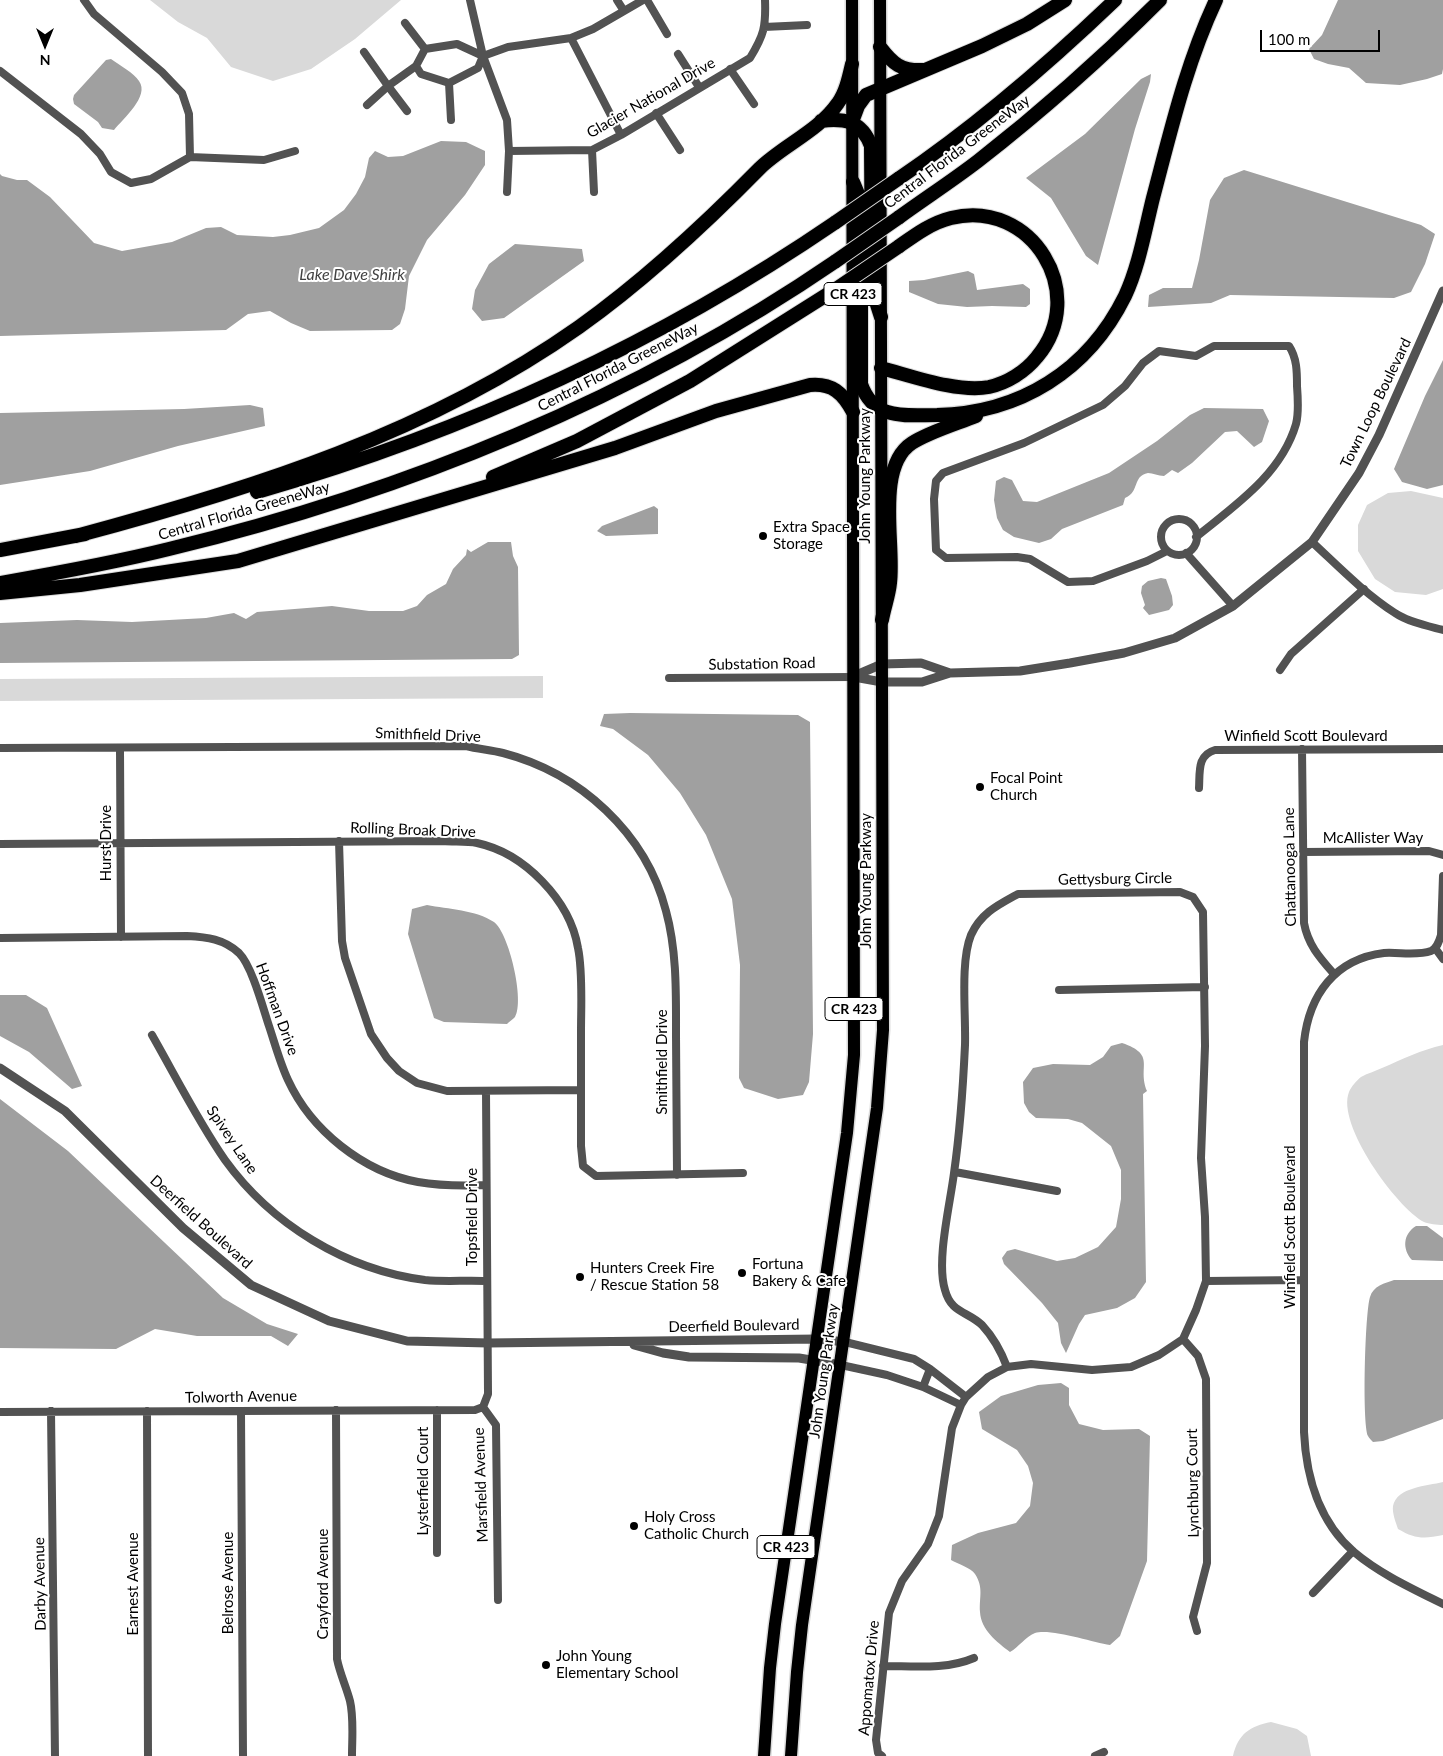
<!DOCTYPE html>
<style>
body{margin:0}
#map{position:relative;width:1443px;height:1756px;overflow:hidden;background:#fff;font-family:Lato,sans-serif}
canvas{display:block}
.north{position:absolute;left:20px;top:20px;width:50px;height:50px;-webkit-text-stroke:4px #fff;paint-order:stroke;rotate:180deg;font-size:14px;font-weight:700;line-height:20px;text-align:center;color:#000}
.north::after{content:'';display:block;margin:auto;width:18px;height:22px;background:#000;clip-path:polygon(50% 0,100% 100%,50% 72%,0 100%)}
.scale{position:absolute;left:1260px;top:30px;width:120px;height:22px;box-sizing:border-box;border:2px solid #000;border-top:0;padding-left:6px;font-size:15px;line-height:18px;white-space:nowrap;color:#000;-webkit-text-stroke:4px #fff;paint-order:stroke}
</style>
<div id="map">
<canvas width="1443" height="1756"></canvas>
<div class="north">N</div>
<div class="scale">100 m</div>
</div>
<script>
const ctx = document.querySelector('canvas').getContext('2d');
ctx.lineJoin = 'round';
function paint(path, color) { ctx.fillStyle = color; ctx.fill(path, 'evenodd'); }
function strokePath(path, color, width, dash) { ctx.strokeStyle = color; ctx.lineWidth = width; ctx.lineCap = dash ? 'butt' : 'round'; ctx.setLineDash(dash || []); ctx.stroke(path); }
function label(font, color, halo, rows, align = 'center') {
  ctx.font = font + ' Lato,sans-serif'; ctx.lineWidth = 4; ctx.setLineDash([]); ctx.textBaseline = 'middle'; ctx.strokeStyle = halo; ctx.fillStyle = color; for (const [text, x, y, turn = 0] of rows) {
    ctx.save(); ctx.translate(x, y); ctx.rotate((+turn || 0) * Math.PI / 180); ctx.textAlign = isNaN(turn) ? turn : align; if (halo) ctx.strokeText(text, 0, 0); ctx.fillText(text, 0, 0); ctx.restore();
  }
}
const green = new Path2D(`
 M 150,0 L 401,0 L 355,39 L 311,69 L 273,81 L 231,67 L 207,38 L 178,22 Z
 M 1411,491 L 1443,498 L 1443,589 L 1426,595 L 1395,592 L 1375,579 L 1358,551 L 1358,525 L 1367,505 L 1388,493 Z
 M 543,676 L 543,698 L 0,701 L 0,679 Z
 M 1443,1045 L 1443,1225 C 1437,1225 1429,1224 1424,1222 C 1396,1207 1336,1124 1349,1092 C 1351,1087 1357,1080 1361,1077 C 1368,1073 1376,1071 1382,1068 C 1403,1059 1421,1050 1443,1045 Z
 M 1443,1482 L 1443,1535 C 1424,1539 1415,1539 1398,1529 C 1396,1523 1392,1513 1393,1506 C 1397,1487 1427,1486 1443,1482 Z
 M 1271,1722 L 1297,1729 L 1307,1736 L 1311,1756 L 1233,1756 C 1238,1734 1250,1726 1271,1722 Z`);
const water = new Path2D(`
 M 1338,0 L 1443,0 L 1443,69 L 1442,74 L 1427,79 L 1400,85 L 1366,83 L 1349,68 L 1328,64 L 1314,59 L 1309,49 L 1322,35 Z
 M 111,59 C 119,65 134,73 139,81 C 150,96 123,119 114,130 L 102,128 L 98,122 L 74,104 L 73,99 L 74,95 L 106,60 Z
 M 1151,74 L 1150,82 L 1135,129 L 1098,265 L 1086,256 L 1051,198 L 1026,178 L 1085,134 L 1141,79 Z
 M 441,141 L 466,142 L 485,151 L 485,165 L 465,195 L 427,240 L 409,276 L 405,309 L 400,324 L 392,330 L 310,331 L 291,323 L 270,311 L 248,314 L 226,330 L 0,336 L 0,174 L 2,176 L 17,180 L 27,180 L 50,197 L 94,243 L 122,251 L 172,242 L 206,228 L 221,227 L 237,235 L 273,237 L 290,235 L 319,228 L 344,210 L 356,194 L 365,177 L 369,158 L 375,151 L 388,157 L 403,156 Z
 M 1244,170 L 1421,225 L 1435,234 L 1425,264 L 1411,292 L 1394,298 L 1230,295 L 1211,303 L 1148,307 L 1149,295 L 1163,288 L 1192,288 L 1199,260 L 1210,200 L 1224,178 Z
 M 515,244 L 582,249 L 584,261 L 504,318 L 482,321 L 472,309 L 475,290 L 489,264 Z
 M 968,271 L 974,274 L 977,290 L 1023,284 L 1030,289 L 1030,304 L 1026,307 L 992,306 L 967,307 L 938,304 L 909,292 L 909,281 L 924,280 Z
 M 1443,360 L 1443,485 L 1427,489 L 1402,482 L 1394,469 L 1425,396 Z
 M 250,405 L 263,408 L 265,426 L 178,446 L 90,471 L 0,485 L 0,413 L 184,409 Z
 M 1204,408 L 1263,409 L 1269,421 L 1262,442 L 1254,447 L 1237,431 L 1225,432 L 1192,463 L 1178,473 L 1172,470 L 1164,476 C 1158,476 1153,473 1148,473 C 1132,476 1140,492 1125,498 L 1123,505 L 1062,529 L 1051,539 L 1039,543 L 1014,537 L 1003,530 L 997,518 L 994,500 L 996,481 L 1004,477 L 1012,480 L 1023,501 L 1037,502 L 1109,473 L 1157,441 L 1190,415 Z
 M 654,506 L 658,509 L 658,534 L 606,536 L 597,531 L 602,526 Z
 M 488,542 L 511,542 L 513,556 L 518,567 L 519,655 L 512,659 L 0,663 L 0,623 L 77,620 L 132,622 L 206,618 L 234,613 L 246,619 L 257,612 L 332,606 L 369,611 L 403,611 L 417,606 L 427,595 L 446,584 L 453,569 L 466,555 L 467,549 L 471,552 Z
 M 1161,578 L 1166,579 L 1172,596 L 1173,605 L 1169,610 L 1149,615 L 1143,608 L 1145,605 L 1141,593 L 1142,586 L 1148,581 Z
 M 630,713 L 798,715 L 810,722 L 813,1034 L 809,1082 L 803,1095 L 778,1099 L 744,1088 L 739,1078 L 740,965 L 732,899 L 706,835 L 680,793 L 648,755 L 613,729 L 600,726 L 604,714 Z
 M 427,905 C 448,909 476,910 494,922 C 509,933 525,1001 515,1017 C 513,1019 509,1022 507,1024 L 444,1022 L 434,1018 L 408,934 L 412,909 Z
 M 0,995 L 26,995 L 47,1008 L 82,1086 L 72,1089 L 29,1052 L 0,1036 Z
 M 1122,1043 C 1157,1055 1137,1066 1147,1091 L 1143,1094 L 1146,1282 L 1135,1298 L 1117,1308 L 1085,1315 L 1079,1324 L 1066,1353 L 1061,1343 L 1058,1323 L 1042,1303 L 1004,1264 L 1002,1258 L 1007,1251 L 1015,1249 L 1057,1261 L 1075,1258 L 1098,1247 L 1116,1227 L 1121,1199 L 1121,1170 L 1111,1146 L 1082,1123 L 1068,1119 L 1036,1118 L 1029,1112 L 1024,1103 L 1023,1082 L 1033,1068 L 1053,1064 L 1090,1065 L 1103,1057 L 1111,1046 Z
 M 0,1099 L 68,1151 L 223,1298 L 267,1324 L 298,1334 L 288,1346 L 271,1336 L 197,1336 L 155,1329 L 116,1349 L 0,1348 Z
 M 1416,1226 L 1427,1226 L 1443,1238 L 1443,1261 L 1412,1260 C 1402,1249 1403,1234 1416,1226 Z
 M 1394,1280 L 1443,1280 L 1443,1419 L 1383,1441 L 1373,1442 C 1371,1440 1369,1438 1368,1436 C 1362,1422 1365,1312 1370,1297 C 1373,1286 1385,1283 1394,1280 Z
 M 1061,1383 L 1069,1388 L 1069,1405 L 1079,1424 L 1103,1430 L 1139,1429 L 1150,1436 L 1147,1561 L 1120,1636 L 1110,1645 C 1092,1642 1050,1628 1035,1633 C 1025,1637 1019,1647 1010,1652 C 997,1642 981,1630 980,1612 C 979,1597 984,1588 975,1574 C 971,1568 958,1564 951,1560 L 952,1545 L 978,1533 L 1016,1523 L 1030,1506 L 1033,1483 L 1028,1466 L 1017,1450 L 982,1429 L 979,1412 L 1001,1396 L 1038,1385 Z`);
const minor = new Path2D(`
 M 84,0 L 94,14 L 162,72 L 182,93 L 189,114 L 190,157
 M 470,0 L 483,56 L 507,120 L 509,151 L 592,150 L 621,135 L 750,58 C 764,35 766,27 765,0
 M 617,0 L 624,11
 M 647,0 L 667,34
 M 405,23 L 425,49
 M 764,27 L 807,25
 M 571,38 L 621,135
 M 364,52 L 388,86 L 407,111
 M 678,54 L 699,87
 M 483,56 L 478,68 L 449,83 L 421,74 L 416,66 L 425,49 L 457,44 L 483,56 L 508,47 L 571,38 L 593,29 L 643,0
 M 730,69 L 754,104
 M 0,71 L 81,134 L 100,154 L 111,172 L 131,183 L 151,179 L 190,157 L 264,160 L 295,151
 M 449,83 L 451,120
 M 367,105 L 388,86 L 416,66
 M 656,113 L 680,150
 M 592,150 L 594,192
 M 507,192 L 509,151
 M1161 537a18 18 0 1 1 36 0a18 18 0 1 1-36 0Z
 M 1312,542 C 1338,566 1364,593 1395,613 C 1408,622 1428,626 1443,630
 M 1167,551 L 1147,561 L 1093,581 L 1068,582 L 1030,559 L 1017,557 L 946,558 L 936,550 L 934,499 L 936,481 L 943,473 L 1024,443 L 1103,405 L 1125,386 L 1143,363 L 1159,351 L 1196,356 L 1214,346 L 1289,346 C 1297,358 1297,372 1297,386 C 1298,399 1299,413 1296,424 C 1281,475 1234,506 1196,537
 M 1186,553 L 1233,606
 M 1280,670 L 1291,654 L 1364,589
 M 669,678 L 854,677
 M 0,748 L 466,746 C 478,749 491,750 503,753 C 580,773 646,833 666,911 C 677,951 676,994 676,1035 C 676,1082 677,1128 677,1175
 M 120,749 L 121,937
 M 1302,749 L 1304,923 C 1308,945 1320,958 1334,974
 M 1199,788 C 1200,772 1197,755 1215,750 L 1443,749
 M 339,841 L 342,941 L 345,958 L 371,1034 L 387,1058 L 399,1071 L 417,1083 L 447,1091 L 581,1090
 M 0,844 L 443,841 C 454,842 466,841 477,843 C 524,853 570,900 578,948 C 583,972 581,1006 581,1032 C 581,1070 581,1108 581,1146 L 583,1166 L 596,1176 L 743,1173
 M 1303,852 L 1429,851 L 1443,855
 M 1443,876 L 1441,935 C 1439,942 1437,948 1431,951 C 1417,956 1399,952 1384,953 C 1335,959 1309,995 1304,1042 L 1304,1432 C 1306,1476 1319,1522 1354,1552 C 1380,1574 1413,1589 1443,1604
 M 0,938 L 187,936 C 207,937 224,939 239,953 C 252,966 263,1008 269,1026 C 275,1044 280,1063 288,1080 C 311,1130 363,1172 418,1182 C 441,1186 463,1186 486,1185
 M 1435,948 L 1443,959
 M 1059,990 L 1205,987
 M 152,1035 C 176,1077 198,1121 225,1160 C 271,1224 346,1270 425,1280 C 445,1282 466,1280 486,1281
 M 955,1172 L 1057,1191
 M 1206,1281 L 1304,1280
 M 1183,1339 L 1198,1356 L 1206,1379 L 1207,1563 L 1193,1617 L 1197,1631
 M 845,1342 L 914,1359 L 930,1369 L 966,1397
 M 841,1365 L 887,1375 L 923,1387 L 961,1405
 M 923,1387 L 930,1369
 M 483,1407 L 488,1394 L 486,1091
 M 483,1407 L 496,1425 L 498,1600
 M 336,1410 L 337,1659 C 340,1674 346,1686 350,1701 C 354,1718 352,1738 352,1756
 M 51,1411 L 55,1756
 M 147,1411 L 148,1756
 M 241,1411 L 243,1756
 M 0,1412 L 475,1410 L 483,1407
 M 437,1553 L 437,1410
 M 1313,1593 L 1353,1551
 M 883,1666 C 913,1666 946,1670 974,1658
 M 882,1756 L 878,1753 L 876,1740 L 889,1613 L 902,1581 L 928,1544 L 939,1516 L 952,1428 L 961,1405 L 966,1397 L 988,1377 L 1007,1367 L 1031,1364 L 1092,1370 L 1131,1367 L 1159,1355 L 1183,1339 L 1196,1310 L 1206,1281 L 1205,1217 L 1201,1158 L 1205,1046 L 1203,912 L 1193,897 L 1180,892 L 1018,894 C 998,905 981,913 971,935 C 960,962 966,1014 965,1045 C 963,1088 960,1131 954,1173 C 950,1205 936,1261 945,1290 C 951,1313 967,1311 982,1325 C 994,1338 1001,1351 1007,1367
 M 1095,1756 L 1104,1752`);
const tertiary = new Path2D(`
 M 854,676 L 882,664 L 921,663 L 950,673
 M 854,677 L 882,682 L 922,682 L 950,673 L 1020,671 L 1070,663 L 1124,653 L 1175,638 L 1233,606 L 1312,542 L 1359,473 L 1379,435 L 1443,291
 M 0,1068 L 65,1111 L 183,1228 L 251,1285 L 329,1321 L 407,1341 L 488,1343 L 817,1339 L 845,1342
 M 634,1345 L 663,1353 L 689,1357 L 799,1358 L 841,1365`);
const trunk = new Path2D(`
 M 764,1756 L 770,1668 L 775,1624 L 847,1133 L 854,1055 L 852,0
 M 791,1756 L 797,1672 L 802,1625 L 877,1108 L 883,1030 L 880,0`);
const motorway = new Path2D(`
 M 880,47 C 893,64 901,71 923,70
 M 821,121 C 844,118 862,121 871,146 L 872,289 L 881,317
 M 852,122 L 858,106 L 866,95 L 982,46 L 1027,24 L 1065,0
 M 898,179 C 975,127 1047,65 1115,0
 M 853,182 L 861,201 L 861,384 C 874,421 905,415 937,415 C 1020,413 1088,371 1125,296 C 1139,266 1145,230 1153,198 C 1171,130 1186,64 1216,0
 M 898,218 C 924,199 952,181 978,161 C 1042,111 1103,57 1160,0
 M 881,368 C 912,376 958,393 989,387 C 1007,383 1025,372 1037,357 C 1090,294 1032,198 951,218 C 931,223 915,235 898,247
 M 493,477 L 577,441 L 690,381 L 836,289
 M 257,492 C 462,433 659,343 836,222
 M 76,536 C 252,489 429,433 579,327 C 645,280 703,226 759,169 C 782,146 819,131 838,103 C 846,92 849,77 852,64
 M 0,550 L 85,534
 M 0,583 C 57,573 113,563 169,549 C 405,492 636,398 836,261
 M 0,593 L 80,585 L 238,561 L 615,448 L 716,411 L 810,385 C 832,383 843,393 853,412
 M 882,620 C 884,608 889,595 890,583 C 895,545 875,467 912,443 C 929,432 956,424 976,416`);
const motorwayBridge = new Path2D(`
 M 836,222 L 898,179
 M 836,261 L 898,218
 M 836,289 L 898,247`);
const markers = [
 [763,536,5,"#000"],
 [980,787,5,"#000"],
 [742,1273,5,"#000"],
 [580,1277,5,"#000"],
 [634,1526,5,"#000"],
 [546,1665,5,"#000"]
];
const shields = [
 [853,294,58],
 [854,1009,58],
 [786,1547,58]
];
const shieldNames = [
 ["CR 423",853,294],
 ["CR 423",854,1009],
 ["CR 423",786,1547]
];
const streetNames = [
 ["Glacier National Drive",651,98,-30],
 ["Central Florida GreeneWay",957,152,-37],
 ["Central Florida GreeneWay",618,367,-27],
 ["Town Loop Boulevard",1376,403,-64],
 ["John Young Parkway",865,476,-90],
 ["Central Florida GreeneWay",244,511,-16],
 ["Substation Road",762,664,-1],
 ["Smithfield Drive",428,735,2],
 ["Winfield Scott Boulevard",1306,736],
 ["Rolling Broak Drive",413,830,2],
 ["McAllister Way",1373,838],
 ["Hurst Drive",106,843,-90],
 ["Chattanooga Lane",1290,867,-91],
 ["Gettysburg Circle",1115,879,-1],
 ["John Young Parkway",866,881,-90],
 ["Hoffman Drive",277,1009,70],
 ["Smithfield Drive",662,1062,-90],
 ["Spivey Lane",232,1140,56],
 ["Topsfield Drive",472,1217,-90],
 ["Deerfield Boulevard",201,1222,42],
 ["Winfield Scott Boulevard",1290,1227,-90],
 ["Deerfield Boulevard",734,1326,-1],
 ["John Young Parkway",824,1371,-82],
 ["Tolworth Avenue",241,1397,-1],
 ["Lysterfield Court",423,1481,-90],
 ["Lynchburg Court",1193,1483,-91],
 ["Marsfield Avenue",481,1485,-92],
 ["Belrose Avenue",228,1583,-90],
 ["Darby Avenue",40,1584,-91],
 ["Earnest Avenue",133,1584,-90],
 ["Crayford Avenue",323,1584,-90],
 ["Appomatox Drive",869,1678,-85]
];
const poiNames = [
 ["Extra Space",773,527],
 ["Storage",773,544],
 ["Focal Point",990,778],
 ["Church",990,795],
 ["Fortuna",752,1264],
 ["Bakery & Cafe",752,1281],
 ["Hunters Creek Fire",590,1268],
 ["/ Rescue Station 58",590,1285],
 ["Holy Cross",644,1517],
 ["Catholic Church",644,1534],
 ["John Young",556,1656],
 ["Elementary School",556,1673]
];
const waterNames = [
 ["Lake Dave Shirk",352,275]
];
paint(green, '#d9d9d9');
paint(water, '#a0a0a0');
strokePath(trunk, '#dbdbdb', 15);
strokePath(motorway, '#dbdbdb', 16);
strokePath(minor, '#525252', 8);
strokePath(tertiary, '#525252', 9);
strokePath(trunk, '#000', 12);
strokePath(motorway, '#000', 14);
strokePath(motorwayBridge, '#dbdbdb', 16, []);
strokePath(motorwayBridge, '#000', 14);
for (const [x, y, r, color] of markers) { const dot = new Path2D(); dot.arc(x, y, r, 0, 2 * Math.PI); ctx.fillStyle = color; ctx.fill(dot); strokePath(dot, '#fff', 2); }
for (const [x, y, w] of shields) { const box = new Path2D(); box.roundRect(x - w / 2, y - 11.5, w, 23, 4); ctx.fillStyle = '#fff'; ctx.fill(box); strokePath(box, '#000', 1); }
label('bold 14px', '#000', null, shieldNames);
label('15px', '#000', '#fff', streetNames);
label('15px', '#000', '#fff', poiNames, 'left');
label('italic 16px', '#414141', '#fff', waterNames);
</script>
